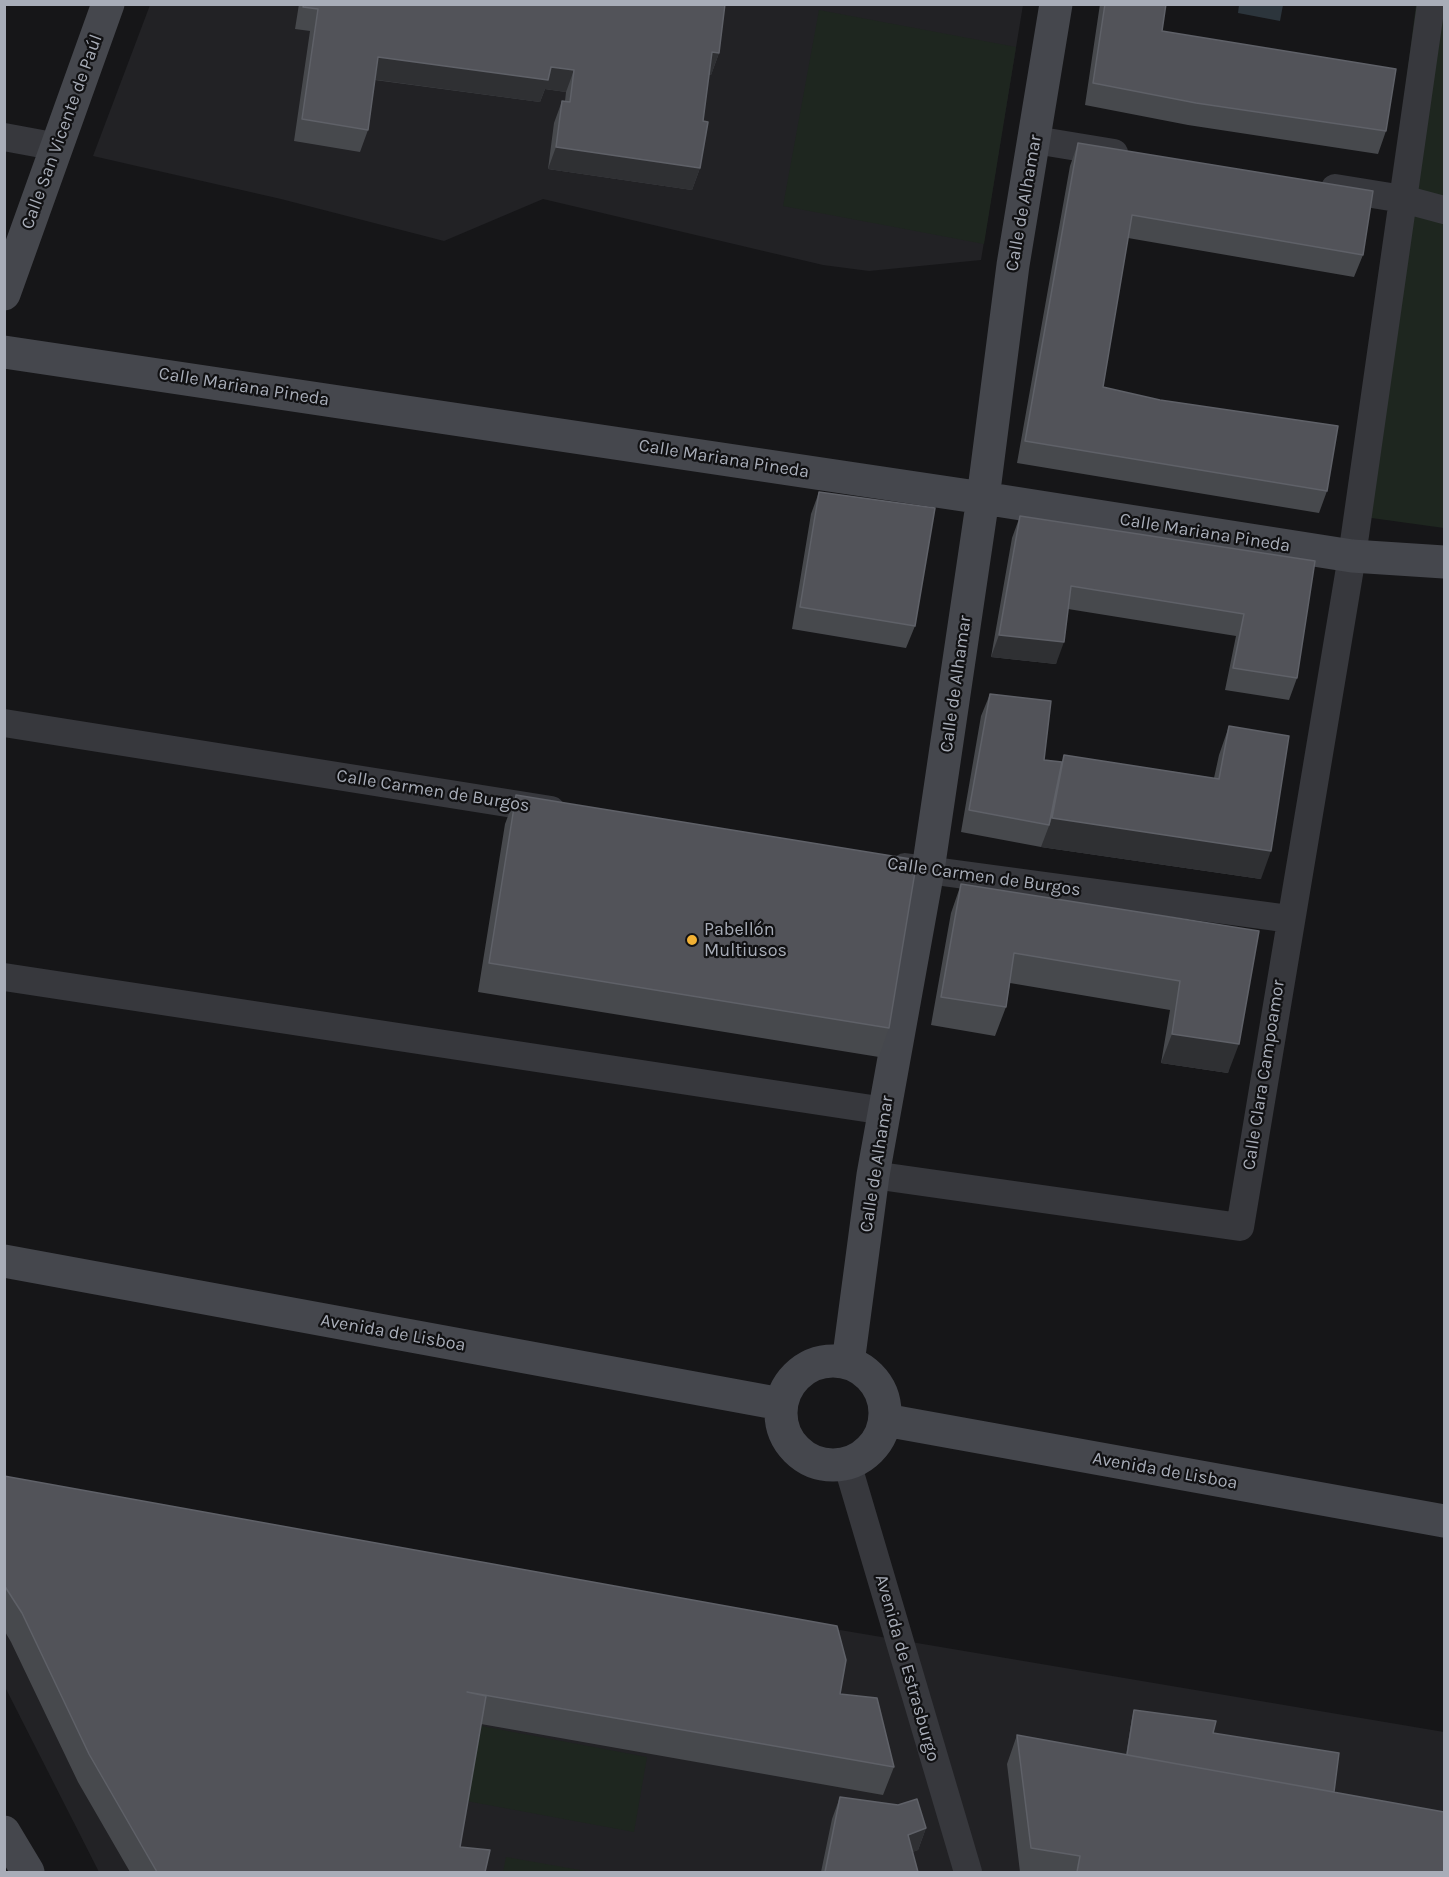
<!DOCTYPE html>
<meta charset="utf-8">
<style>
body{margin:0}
#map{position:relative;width:1449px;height:1877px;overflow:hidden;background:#161618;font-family:Karla,sans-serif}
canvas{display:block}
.frame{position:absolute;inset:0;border:6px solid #a8adb8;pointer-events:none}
</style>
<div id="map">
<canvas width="1449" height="1877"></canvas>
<div class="frame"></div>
</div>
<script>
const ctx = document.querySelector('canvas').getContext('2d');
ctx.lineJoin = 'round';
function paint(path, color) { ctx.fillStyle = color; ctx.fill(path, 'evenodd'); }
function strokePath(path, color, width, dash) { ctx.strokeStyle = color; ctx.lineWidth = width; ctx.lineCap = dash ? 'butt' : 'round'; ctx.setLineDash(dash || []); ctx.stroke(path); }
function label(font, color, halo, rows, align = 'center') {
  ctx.font = font + ' Karla,sans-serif'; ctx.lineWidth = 4.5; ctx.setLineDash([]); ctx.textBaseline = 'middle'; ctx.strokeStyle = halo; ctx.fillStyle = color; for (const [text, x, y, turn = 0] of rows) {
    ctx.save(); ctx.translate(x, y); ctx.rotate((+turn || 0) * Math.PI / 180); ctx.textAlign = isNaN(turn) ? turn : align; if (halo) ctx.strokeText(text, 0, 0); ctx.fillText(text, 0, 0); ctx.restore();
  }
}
const built = new Path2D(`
 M 150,5 L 1023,5 L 981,260 L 869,271 L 823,265 L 543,199 L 444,241 L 281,199 L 93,156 Z
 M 5,1489 L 1444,1732 L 1444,1872 L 99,1872 L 5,1687 Z`);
const green = new Path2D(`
 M 1416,5 L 1444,5 L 1444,528 L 1350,515 Z
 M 819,10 L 1016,47 L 984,244 L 783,206 Z
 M 476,1725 L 647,1757 L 634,1832 L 461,1800 Z
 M 506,1857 L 591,1872 L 503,1872 Z`);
const water = new Path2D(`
 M 1239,5 L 1283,5 L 1280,21 L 1238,13 Z`);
const street = new Path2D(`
 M 4,137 L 58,147
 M 1035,140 L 1114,153
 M 1335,188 L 1403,199 L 1444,210
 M 4,723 L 551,810
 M 905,867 L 1290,919
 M 4,977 L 885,1111
 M 873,1175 L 1240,1227 L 1352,556 L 1431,4
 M 847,1463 L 968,1872`);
const secondary = new Path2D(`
 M 4,294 L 108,4
 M 4,352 L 983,498 L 1352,556 L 1444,562
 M 4,1261 L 781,1404
 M781 1413a52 52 0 1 1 104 0a52 52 0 1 1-104 0Z
 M 848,1363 L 873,1175 L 928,870 L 983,498 L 1013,265 L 1056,4
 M 885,1420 L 1444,1521
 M 4,1832 L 28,1872`);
const wall = new Path2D(`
 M 299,4 L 725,4 L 719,53 L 711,75 L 709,75 L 703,121 L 700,168 L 692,190 L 548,169 L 554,123 L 562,101 L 565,101 L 566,92 L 545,89 L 540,102 L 375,80 L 368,130 L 360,152 L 294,141 L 310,31 L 295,29 Z
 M 1100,4 L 1166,4 L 1162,31 L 1386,131 L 1378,154 L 1188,125 L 1085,105 Z
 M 1078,143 L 1363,255 L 1354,277 L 1128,238 L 1103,387 L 1327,491 L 1319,513 L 1017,463 L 1070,166 Z
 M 819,492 L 915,626 L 906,648 L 792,629 L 811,514 Z
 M 1020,516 L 1315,561 L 1297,678 L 1289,700 L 1225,690 L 1236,636 L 1068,609 L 1056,664 L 991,657 L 1012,538 Z
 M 990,694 L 1044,760 L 1062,762 L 1064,755 L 1214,778 L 1219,755 L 1229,726 L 1261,879 L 1041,847 L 961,832 L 981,716 Z
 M 516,795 L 889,1028 L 879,1057 L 478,992 L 505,824 Z
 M 961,884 L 1259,931 L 1228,1073 L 1161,1063 L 1170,1010 L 1010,983 L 1006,1007 L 995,1036 L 931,1025 L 951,913 Z
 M 4,1476 L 840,1694 L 894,1767 L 883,1795 L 481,1724 L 460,1847 L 485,1872 L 130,1872 L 78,1782 L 11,1642 L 4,1630 Z
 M 1134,1710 L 1213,1733 L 1334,1792 L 1444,1872 L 1020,1872 L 1007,1764 L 1017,1735 L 1126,1755 L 1132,1718 Z
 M 840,1797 L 926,1828 L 918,1850 L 912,1852 L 918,1872 L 821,1872 L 832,1819 Z`);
const shadedWall = new Path2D(`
 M 712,52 L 719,53 L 711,75 L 704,74 Z
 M 378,57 L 551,67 L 574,70 L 566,92 L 545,89 L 540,102 L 370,79 Z
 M 556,147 L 700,168 L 692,190 L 548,169 Z
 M 999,635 L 1064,642 L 1056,664 L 991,657 Z
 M 1052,818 L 1271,851 L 1261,879 L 1041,847 Z
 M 1172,1034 L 1239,1044 L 1228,1073 L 1161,1063 Z
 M 926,1828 L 918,1850 L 900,1857 L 908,1835 Z`);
const building = new Path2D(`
 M 304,4 L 725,4 L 719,53 L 712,52 L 703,121 L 708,122 L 700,168 L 556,147 L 562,101 L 570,102 L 574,70 L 551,67 L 548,80 L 378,57 L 368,130 L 302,119 L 318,9 L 303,7 Z
 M 1105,4 L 1166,4 L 1162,31 L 1396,69 L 1386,131 L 1196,103 L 1093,83 Z
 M 1078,143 L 1373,191 L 1363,255 L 1132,215 L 1103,387 L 1160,400 L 1338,426 L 1327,491 L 1025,441 Z
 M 819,492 L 935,508 L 915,626 L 800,607 Z
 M 1020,516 L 1315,561 L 1297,678 L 1233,668 L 1244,614 L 1071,586 L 1064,642 L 999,635 Z
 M 990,694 L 1051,701 L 1044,760 L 1062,762 L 1049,825 L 969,810 Z
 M 1229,726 L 1289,736 L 1271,851 L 1052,818 L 1064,755 L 1219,779 Z
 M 516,795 L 917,860 L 889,1028 L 489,963 Z
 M 961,884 L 1259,931 L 1239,1044 L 1172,1034 L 1180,981 L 1014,953 L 1006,1007 L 941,997 Z
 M 4,1476 L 837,1626 L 846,1660 L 840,1694 L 877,1698 L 894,1767 L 467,1692 L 486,1696 L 460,1847 L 490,1850 L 485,1872 L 157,1872 L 89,1754 L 22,1613 L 4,1585 Z
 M 1134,1710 L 1216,1721 L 1213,1733 L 1339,1753 L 1334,1792 L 1127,1755 Z
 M 1017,1735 L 1444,1812 L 1444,1872 L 1077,1872 L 1080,1856 L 1031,1848 Z
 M 840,1797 L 898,1805 L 917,1799 L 926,1828 L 908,1835 L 918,1872 L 825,1872 Z`);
const markers = [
 [692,940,6,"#f2b134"]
];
const streetNames = [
 ["Calle San Vicente de Paúl",62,132,-70],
 ["Calle de Alhamar",1024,203,-80],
 ["Calle Mariana Pineda",244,387,9],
 ["Calle Mariana Pineda",724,459,9],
 ["Calle Mariana Pineda",1205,533,9],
 ["Calle de Alhamar",956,684,-82],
 ["Calle Carmen de Burgos",433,791,9],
 ["Calle Carmen de Burgos",984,877,8],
 ["Calle Clara Campoamor",1264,1075,-81],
 ["Calle de Alhamar",877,1164,-81],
 ["Avenida de Lisboa",393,1333,10],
 ["Avenida de Lisboa",1165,1471,10],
 ["Avenida de Estrasburgo",907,1668,74]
];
const poiNames = [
 ["Pabellón",704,930],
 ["Multiusos",704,951]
];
paint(built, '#222225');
paint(green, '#1e261f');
paint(water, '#2c353c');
strokePath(street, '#37383d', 28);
strokePath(secondary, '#45474d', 33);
paint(wall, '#47494d');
paint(shadedWall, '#2f3033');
paint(building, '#525359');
strokePath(building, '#5f6168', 1.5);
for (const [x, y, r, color] of markers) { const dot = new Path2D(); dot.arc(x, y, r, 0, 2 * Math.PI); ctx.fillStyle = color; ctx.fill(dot); strokePath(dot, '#111113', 2); }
label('18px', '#a8adb8', '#111113', streetNames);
label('18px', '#a8adb8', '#111113', poiNames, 'left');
</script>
